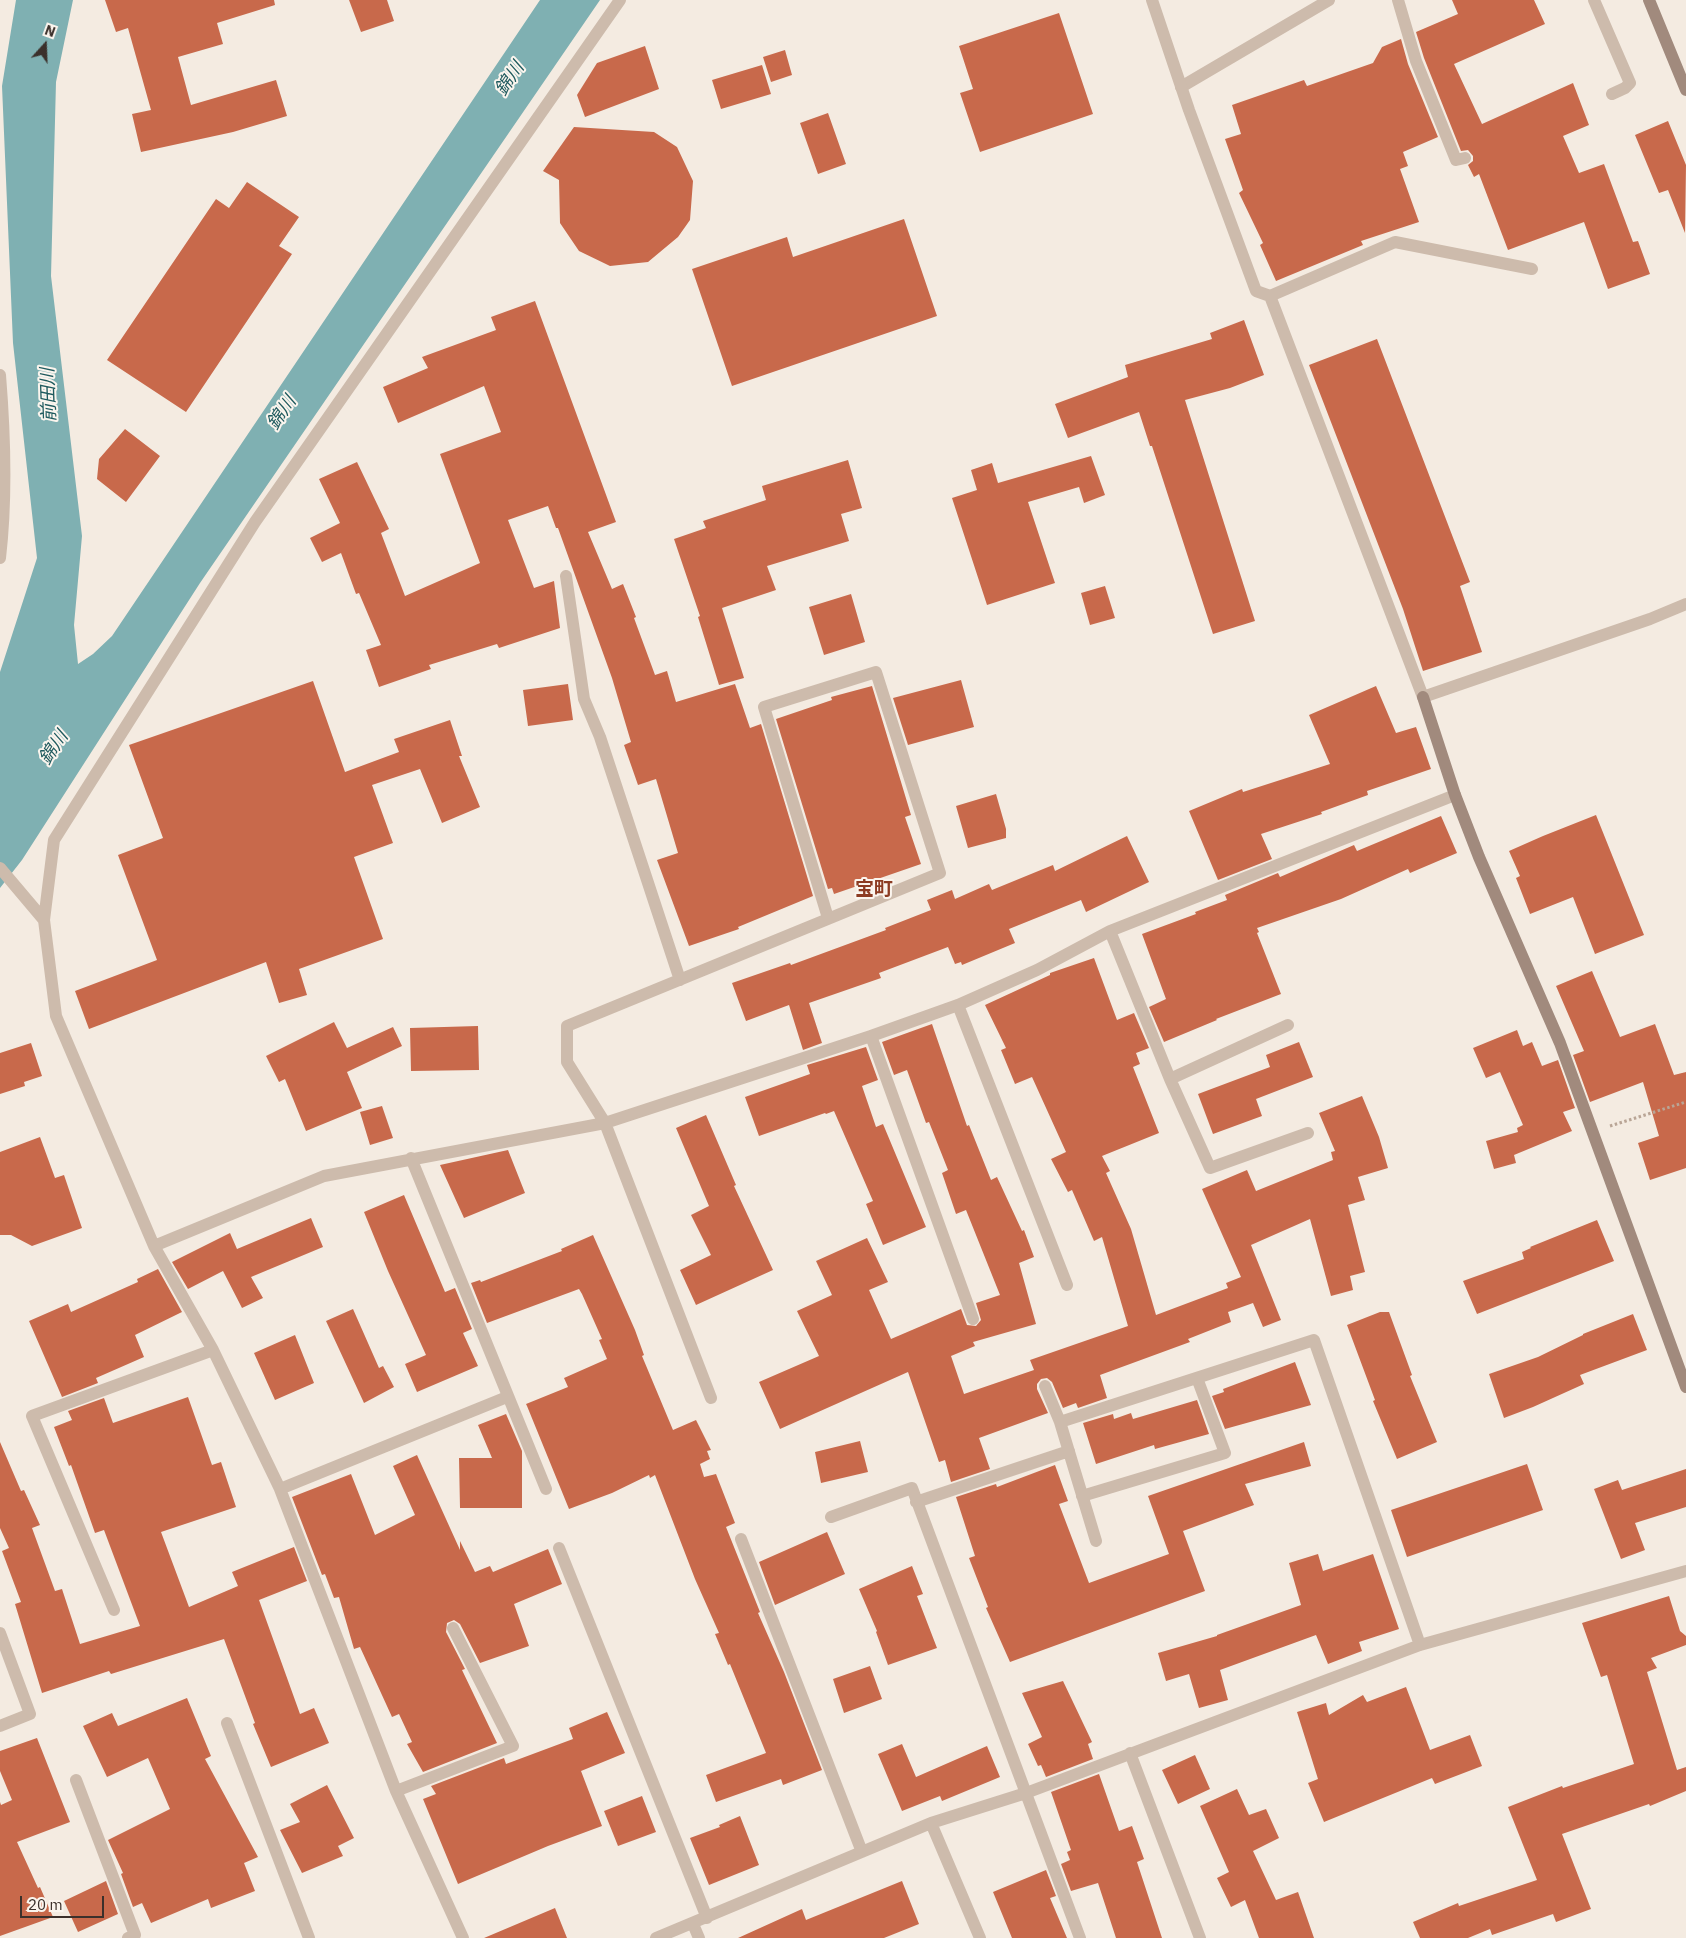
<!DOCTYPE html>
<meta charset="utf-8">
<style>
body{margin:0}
#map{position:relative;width:1686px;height:1938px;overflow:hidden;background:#f4ebe1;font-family:"IBM Plex Sans",sans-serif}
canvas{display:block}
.north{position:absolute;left:20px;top:20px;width:50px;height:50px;-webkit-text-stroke:4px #fbf5ee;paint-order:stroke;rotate:20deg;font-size:14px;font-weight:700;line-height:20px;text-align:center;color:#3b302b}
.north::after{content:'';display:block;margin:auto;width:18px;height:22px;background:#3b302b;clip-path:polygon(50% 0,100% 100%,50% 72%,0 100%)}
.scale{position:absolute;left:20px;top:1896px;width:84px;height:22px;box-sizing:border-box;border:2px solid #3b302b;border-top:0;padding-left:6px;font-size:15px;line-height:18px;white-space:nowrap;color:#3b302b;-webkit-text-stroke:4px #fbf5ee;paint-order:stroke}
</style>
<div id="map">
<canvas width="1686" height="1938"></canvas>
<div class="north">N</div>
<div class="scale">20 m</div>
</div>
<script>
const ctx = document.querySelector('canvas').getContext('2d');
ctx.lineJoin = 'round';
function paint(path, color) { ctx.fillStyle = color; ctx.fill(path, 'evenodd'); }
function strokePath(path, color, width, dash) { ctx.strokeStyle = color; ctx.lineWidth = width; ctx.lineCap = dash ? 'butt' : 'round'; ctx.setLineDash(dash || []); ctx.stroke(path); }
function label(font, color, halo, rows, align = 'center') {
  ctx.font = font + ' "IBM Plex Sans","Noto Sans JP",sans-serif'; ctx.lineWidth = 4; ctx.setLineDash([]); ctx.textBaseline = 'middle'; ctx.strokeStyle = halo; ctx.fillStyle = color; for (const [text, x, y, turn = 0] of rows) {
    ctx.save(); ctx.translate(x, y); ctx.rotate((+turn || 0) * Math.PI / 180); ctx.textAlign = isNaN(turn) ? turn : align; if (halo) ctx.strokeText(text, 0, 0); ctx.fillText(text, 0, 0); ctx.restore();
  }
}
const water = new Path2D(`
 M 16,0 L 73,0 L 56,82 L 51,276 L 82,536 L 74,625 L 78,664 L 93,654 L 112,636 L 540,0 L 600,0 L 200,583 L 22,860 L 0,888 L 0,672 L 37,558 L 13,343 L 2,86 Z`);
const building = new Path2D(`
 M 105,0 L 274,0 L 275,5 L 217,23 L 223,44 L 178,57 L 191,105 L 276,80 L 287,116 L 233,132 L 141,152 L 132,114 L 151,110 L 128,28 L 116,32 Z
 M 349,0 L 387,0 L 394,21 L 361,32 Z
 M 1452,0 L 1534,0 L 1545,24 L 1454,64 L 1482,124 L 1573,83 L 1589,125 L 1563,136 L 1579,173 L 1604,164 L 1633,242 L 1638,241 L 1650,274 L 1608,289 L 1584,222 L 1508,250 L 1479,174 L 1474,177 L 1468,165 L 1473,161 L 1473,156 L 1468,150 L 1461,151 L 1459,146 L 1424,58 L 1416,32 L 1458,14 Z
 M 1059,13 L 1093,114 L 980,152 L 960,93 L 973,89 L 959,46 Z
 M 1401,39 L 1408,64 L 1438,137 L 1403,152 L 1408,166 L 1400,169 L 1419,222 L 1361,241 L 1363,245 L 1276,281 L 1260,245 L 1263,243 L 1239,193 L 1243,190 L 1225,139 L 1241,134 L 1232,105 L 1304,80 L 1307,86 L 1373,63 L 1382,47 Z
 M 645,46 L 659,89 L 585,117 L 577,95 L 597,63 Z
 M 785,50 L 792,75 L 771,82 L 763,57 Z
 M 762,65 L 771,94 L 721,109 L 712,80 Z
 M 828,113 L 846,164 L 818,174 L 800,123 Z
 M 1668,121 L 1686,165 L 1685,233 L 1668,190 L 1659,193 L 1635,135 Z
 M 574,127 L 654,132 L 677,147 L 693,181 L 690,220 L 678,237 L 648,262 L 610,266 L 579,251 L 560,223 L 559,180 L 543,171 Z
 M 247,182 L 299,217 L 279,246 L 292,254 L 186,412 L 107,360 L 216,199 L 229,208 Z
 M 904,219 L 937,316 L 732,386 L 692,269 L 787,237 L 793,257 Z
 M 535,301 L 616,522 L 588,532 L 612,589 L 623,584 L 636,617 L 634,618 L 655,675 L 667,671 L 676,702 L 735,684 L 750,728 L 761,724 L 813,896 L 738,927 L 739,929 L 689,946 L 657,860 L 678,853 L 656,779 L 638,785 L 624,745 L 631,742 L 612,678 L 558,528 L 556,528 L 548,506 L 508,520 L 534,588 L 554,581 L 560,628 L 499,648 L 497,644 L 429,665 L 431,669 L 379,687 L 366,650 L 381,645 L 359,593 L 356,594 L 341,553 L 322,562 L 310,538 L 340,523 L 319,479 L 357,462 L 389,529 L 381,533 L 405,596 L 480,563 L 440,454 L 501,432 L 484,386 L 398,423 L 383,387 L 428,368 L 422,357 L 496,330 L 491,317 Z
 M 1244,320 L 1264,375 L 1230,388 L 1185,400 L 1255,621 L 1213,634 L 1152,446 L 1150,446 L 1139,412 L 1068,438 L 1055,404 L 1128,377 L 1125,365 L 1212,339 L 1210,333 Z
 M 1377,339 L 1470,582 L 1460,586 L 1482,652 L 1423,671 L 1403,609 L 1309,365 Z
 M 125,429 L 160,456 L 126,502 L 97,479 L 99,459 Z
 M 1091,456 L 1105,495 L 1084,503 L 1079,487 L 1028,502 L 1055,583 L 987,605 L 952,498 L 977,490 L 971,470 L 992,463 L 998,483 Z
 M 848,460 L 862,508 L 841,514 L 849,541 L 767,566 L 776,590 L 722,608 L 744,678 L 719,685 L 698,617 L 700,616 L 674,539 L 706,528 L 703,521 L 766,500 L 762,486 Z
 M 1105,586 L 1115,618 L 1090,625 L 1081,593 Z
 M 851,594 L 865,642 L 824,655 L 809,607 Z
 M 961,680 L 974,727 L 908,745 L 893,698 Z
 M 313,681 L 345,772 L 399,752 L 394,739 L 450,720 L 462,756 L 459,756 L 480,807 L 442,823 L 420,769 L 372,785 L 393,843 L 354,857 L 383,939 L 299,969 L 307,995 L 279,1003 L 266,962 L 89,1029 L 75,991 L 157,960 L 118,855 L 163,838 L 129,745 Z
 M 568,684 L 573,720 L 528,726 L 523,690 Z
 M 872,686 L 911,815 L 905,817 L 921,864 L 834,894 L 832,888 L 828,889 L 776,719 L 832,700 L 831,697 Z
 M 1376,686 L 1396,733 L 1416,727 L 1431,769 L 1367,791 L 1368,795 L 1321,812 L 1322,814 L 1261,834 L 1272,859 L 1218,880 L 1189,811 L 1242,789 L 1243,792 L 1330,764 L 1309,715 Z
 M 996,794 L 1006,829 L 1006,838 L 968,848 L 956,806 Z
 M 1596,815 L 1644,935 L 1595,954 L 1573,897 L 1530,914 L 1516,878 L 1520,876 L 1509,851 L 1543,836 Z
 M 1441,816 L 1457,853 L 1410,873 L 1408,869 L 1341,899 L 1257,928 L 1259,932 L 1257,933 L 1281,994 L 1216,1019 L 1217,1020 L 1164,1042 L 1149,1007 L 1166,999 L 1142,934 L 1196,914 L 1195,912 L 1227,900 L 1225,895 L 1278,873 L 1280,877 L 1354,845 L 1357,851 Z
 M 1127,836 L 1149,882 L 1086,912 L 1081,900 L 1009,929 L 1015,943 L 962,965 L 961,962 L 955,964 L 948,947 L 879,973 L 881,978 L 809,1003 L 822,1043 L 803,1050 L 789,1005 L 746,1021 L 732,983 L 790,963 L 791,965 L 886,930 L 885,928 L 931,910 L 927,900 L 952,890 L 955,899 L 989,884 L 992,890 L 1053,865 L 1055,871 Z
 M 1094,958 L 1117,1020 L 1134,1013 L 1149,1048 L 1136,1053 L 1140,1064 L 1133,1067 L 1159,1133 L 1102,1156 L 1110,1171 L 1106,1173 L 1131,1229 L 1156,1315 L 1228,1288 L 1226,1283 L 1241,1277 L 1202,1189 L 1247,1170 L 1256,1191 L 1333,1160 L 1331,1152 L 1335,1151 L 1319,1113 L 1362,1096 L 1379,1137 L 1388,1168 L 1358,1177 L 1365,1200 L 1348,1205 L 1365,1272 L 1350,1276 L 1353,1290 L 1331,1296 L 1310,1219 L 1251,1245 L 1281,1320 L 1263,1327 L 1253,1303 L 1228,1312 L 1231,1322 L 1188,1339 L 1190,1342 L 1100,1375 L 1107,1398 L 1078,1408 L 1076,1403 L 1063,1408 L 1052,1382 L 1047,1378 L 1041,1379 L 1037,1384 L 1037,1389 L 1048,1413 L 979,1438 L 990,1469 L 951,1482 L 945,1460 L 939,1462 L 908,1372 L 780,1429 L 759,1382 L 819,1356 L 797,1311 L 832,1295 L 816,1261 L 867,1238 L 888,1282 L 869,1290 L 891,1339 L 961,1309 L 967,1325 L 976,1326 L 981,1320 L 976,1303 L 1000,1295 L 966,1210 L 956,1214 L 942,1173 L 948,1170 L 929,1122 L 926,1123 L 907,1070 L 894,1075 L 882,1042 L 932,1024 L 967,1126 L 969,1125 L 991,1180 L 997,1177 L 1022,1231 L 1024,1230 L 1034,1257 L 1019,1263 L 1036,1324 L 973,1342 L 975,1346 L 951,1356 L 964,1394 L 1034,1370 L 1030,1360 L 1128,1326 L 1102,1237 L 1094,1241 L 1072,1190 L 1068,1192 L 1051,1159 L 1066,1152 L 1032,1077 L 1015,1084 L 1001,1050 L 1006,1048 L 985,1005 L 1050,975 L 1050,973 Z
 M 1592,971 L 1620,1037 L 1655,1024 L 1674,1075 L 1686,1072 L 1686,1168 L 1650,1180 L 1638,1143 L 1659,1136 L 1643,1082 L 1590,1102 L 1573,1055 L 1584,1051 L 1556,986 Z
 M 334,1022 L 347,1048 L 393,1027 L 402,1046 L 347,1072 L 362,1108 L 306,1131 L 285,1079 L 279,1082 L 266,1056 Z
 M 478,1026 L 479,1070 L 411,1071 L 410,1028 Z
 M 1517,1030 L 1523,1046 L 1532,1042 L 1542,1066 L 1558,1060 L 1575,1108 L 1563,1112 L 1572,1131 L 1514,1155 L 1516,1163 L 1494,1169 L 1486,1141 L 1518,1132 L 1517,1128 L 1523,1125 L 1500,1072 L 1486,1078 L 1473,1048 Z
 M 1299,1042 L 1313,1077 L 1256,1099 L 1262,1116 L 1213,1134 L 1198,1094 L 1270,1067 L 1266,1055 Z
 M 31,1043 L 42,1076 L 24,1082 L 25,1086 L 0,1094 L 0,1053 Z
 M 866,1047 L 878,1080 L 862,1086 L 876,1127 L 883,1124 L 926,1227 L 883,1245 L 866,1204 L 873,1201 L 834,1111 L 826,1114 L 825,1113 L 759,1136 L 745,1097 L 810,1074 L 807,1065 Z
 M 382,1106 L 393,1138 L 370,1145 L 360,1112 Z
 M 706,1115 L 736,1185 L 734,1186 L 773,1270 L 696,1305 L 680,1270 L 711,1255 L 691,1215 L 709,1206 L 676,1128 Z
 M 40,1137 L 55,1178 L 64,1175 L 82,1228 L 32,1246 L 11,1235 L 0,1235 L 0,1152 Z
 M 508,1150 L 525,1193 L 464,1218 L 440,1165 Z
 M 404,1195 L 445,1292 L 455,1288 L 472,1329 L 463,1333 L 478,1366 L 417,1392 L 405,1364 L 426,1355 L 388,1271 L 364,1212 Z
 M 311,1218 L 323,1247 L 251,1277 L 263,1298 L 242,1308 L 223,1271 L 188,1289 L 172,1262 L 230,1233 L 237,1249 Z
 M 1597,1220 L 1614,1261 L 1477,1314 L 1463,1281 L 1524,1259 L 1522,1252 L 1531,1248 L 1530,1247 Z
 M 593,1235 L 635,1330 L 644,1355 L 642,1356 L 673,1430 L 696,1420 L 711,1450 L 707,1451 L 710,1459 L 700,1464 L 704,1477 L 716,1474 L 735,1523 L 726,1527 L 760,1612 L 758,1613 L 784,1672 L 822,1770 L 783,1785 L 781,1779 L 716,1802 L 706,1775 L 766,1753 L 730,1664 L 728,1665 L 715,1634 L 719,1633 L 695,1579 L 655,1475 L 650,1478 L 649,1475 L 612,1493 L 569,1509 L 527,1406 L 526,1404 L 568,1387 L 564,1378 L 607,1359 L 599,1340 L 602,1339 L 582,1294 L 579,1289 L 487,1323 L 471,1283 L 480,1280 L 481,1282 L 562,1251 L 561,1249 Z
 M 158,1269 L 182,1312 L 135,1335 L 144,1357 L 96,1378 L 98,1383 L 62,1397 L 29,1321 L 68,1304 L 71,1312 L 138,1282 L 137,1279 Z
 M 353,1309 L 379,1368 L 383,1366 L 394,1387 L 364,1403 L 326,1321 Z
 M 1380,1312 L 1389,1312 L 1412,1375 L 1410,1376 L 1437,1442 L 1397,1459 L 1373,1401 L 1375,1400 L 1347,1325 Z
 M 1633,1314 L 1647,1350 L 1580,1375 L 1584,1384 L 1533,1407 L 1504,1418 L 1489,1374 L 1538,1357 L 1583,1335 L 1583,1334 Z
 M 295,1335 L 314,1383 L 275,1400 L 254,1353 Z
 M 1295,1362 L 1311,1405 L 1225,1429 L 1212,1396 L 1224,1392 L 1223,1389 Z
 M 188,1397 L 212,1465 L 221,1462 L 236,1507 L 161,1532 L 189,1607 L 238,1586 L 232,1572 L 294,1547 L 307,1581 L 259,1600 L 300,1714 L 314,1708 L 329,1743 L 271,1767 L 253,1724 L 255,1723 L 224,1639 L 111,1674 L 109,1671 L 42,1693 L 15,1604 L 21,1602 L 2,1551 L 9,1548 L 0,1528 L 0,1442 L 21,1491 L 24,1490 L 40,1525 L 32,1528 L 55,1591 L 62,1589 L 80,1644 L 140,1626 L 104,1530 L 95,1533 L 71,1465 L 69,1466 L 54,1427 L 72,1420 L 68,1411 L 104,1398 L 113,1423 Z
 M 1197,1400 L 1209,1434 L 1155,1449 L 1154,1445 L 1096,1464 L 1083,1423 L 1113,1414 L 1114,1419 L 1131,1413 L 1133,1419 Z
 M 506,1414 L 522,1451 L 522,1508 L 460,1508 L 459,1458 L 492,1458 L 478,1425 Z
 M 860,1441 L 868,1472 L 821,1483 L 815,1452 Z
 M 1304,1442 L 1311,1466 L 1245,1484 L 1254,1505 L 1183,1531 L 1205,1591 L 1010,1662 L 986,1608 L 988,1607 L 969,1558 L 975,1556 L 956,1497 L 996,1484 L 997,1487 L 1055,1465 L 1068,1501 L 1059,1504 L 1089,1583 L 1169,1554 L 1148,1496 Z
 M 417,1455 L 460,1550 L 460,1541 L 475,1572 L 490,1566 L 493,1572 L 548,1549 L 562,1584 L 514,1604 L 529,1646 L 480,1663 L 460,1624 L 454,1620 L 447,1623 L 446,1632 L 465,1669 L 462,1670 L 497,1743 L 423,1772 L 407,1744 L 412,1742 L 399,1714 L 392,1717 L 360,1647 L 354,1649 L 339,1597 L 334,1598 L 325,1574 L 322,1575 L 292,1497 L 351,1474 L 375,1535 L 415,1515 L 393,1466 Z
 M 1527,1464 L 1543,1510 L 1407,1557 L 1391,1510 Z
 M 1686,1469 L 1686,1507 L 1635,1523 L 1645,1550 L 1621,1559 L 1594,1489 L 1618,1480 L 1622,1490 Z
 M 827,1532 L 845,1574 L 775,1605 L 759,1562 Z
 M 1318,1554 L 1323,1571 L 1373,1554 L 1399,1629 L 1359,1642 L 1362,1651 L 1328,1664 L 1316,1635 L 1220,1670 L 1228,1700 L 1199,1708 L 1189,1674 L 1166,1681 L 1158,1653 L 1217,1636 L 1217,1635 L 1301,1605 L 1289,1563 Z
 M 912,1566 L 923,1594 L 917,1596 L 937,1648 L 888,1665 L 876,1632 L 877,1631 L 859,1589 Z
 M 1669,1596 L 1680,1631 L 1686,1636 L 1686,1645 L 1651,1658 L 1657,1668 L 1647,1672 L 1677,1770 L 1686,1767 L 1686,1791 L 1650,1806 L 1649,1804 L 1562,1834 L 1591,1909 L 1556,1922 L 1553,1914 L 1492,1935 L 1490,1929 L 1468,1938 L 1420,1938 L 1413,1922 L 1458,1903 L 1459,1906 L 1537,1880 L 1508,1807 L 1562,1786 L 1563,1788 L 1634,1764 L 1607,1675 L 1601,1677 L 1582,1623 Z
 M 870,1666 L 882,1699 L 844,1713 L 833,1679 Z
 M 1063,1681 L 1092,1742 L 1088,1744 L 1093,1759 L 1046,1777 L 1041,1765 L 1038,1766 L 1028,1744 L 1042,1737 L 1022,1693 Z
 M 1406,1687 L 1430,1750 L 1470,1735 L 1482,1766 L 1435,1784 L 1432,1778 L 1324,1822 L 1308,1783 L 1318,1779 L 1297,1712 L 1326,1703 L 1329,1715 L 1363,1695 L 1367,1702 Z
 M 187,1698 L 211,1756 L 205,1759 L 258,1857 L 244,1863 L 255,1891 L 211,1908 L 208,1899 L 151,1923 L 142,1903 L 133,1907 L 121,1874 L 123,1873 L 108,1840 L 170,1809 L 148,1758 L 107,1777 L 83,1726 L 112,1713 L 118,1726 Z
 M 607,1712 L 625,1753 L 581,1771 L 602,1826 L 548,1846 L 458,1884 L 423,1799 L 436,1794 L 431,1786 L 504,1758 L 506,1764 L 573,1739 L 569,1728 Z
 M 37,1738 L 70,1822 L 17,1842 L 38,1888 L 40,1887 L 53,1917 L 0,1936 L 0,1802 L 1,1805 L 12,1800 L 0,1771 L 0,1751 Z
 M 902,1744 L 916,1777 L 987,1746 L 1000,1777 L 942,1801 L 940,1796 L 902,1811 L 878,1754 Z
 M 1195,1755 L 1210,1789 L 1178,1804 L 1162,1770 Z
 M 1099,1774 L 1119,1831 L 1132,1826 L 1144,1859 L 1137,1862 L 1162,1938 L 1116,1938 L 1098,1883 L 1071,1891 L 1061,1864 L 1070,1860 L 1067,1852 L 1071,1850 L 1051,1792 Z
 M 327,1785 L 354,1838 L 338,1846 L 343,1856 L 302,1873 L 280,1830 L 300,1822 L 290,1804 Z
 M 1237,1789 L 1249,1815 L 1266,1809 L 1279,1838 L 1253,1851 L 1276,1900 L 1298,1892 L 1314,1938 L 1259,1938 L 1245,1900 L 1231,1907 L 1217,1878 L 1229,1872 L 1200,1806 Z
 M 642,1796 L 656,1832 L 618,1846 L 604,1811 Z
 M 740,1816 L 759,1865 L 709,1885 L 690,1838 L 720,1827 L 719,1825 Z
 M 1046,1870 L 1056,1896 L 1050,1898 L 1067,1938 L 1012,1938 L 993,1892 Z
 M 106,1881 L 118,1914 L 78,1932 L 64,1901 Z
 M 902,1881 L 919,1924 L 884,1938 L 738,1938 L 802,1909 L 806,1920 Z
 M 555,1908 L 567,1938 L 484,1938 Z`);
const path = new Path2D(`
 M 1610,1126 L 1686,1102`);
const lane = new Path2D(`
 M 1398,0 L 1416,61 L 1456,160 L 1465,158
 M 1594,0 L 1630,83 L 1625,88 L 1612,94
 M 1181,87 L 1329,0`);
const street = new Path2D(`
 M 1152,0 L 1189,110 L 1256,291 L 1270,296 L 1423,697 L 1650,619 L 1686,604
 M 1270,296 L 1395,242 L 1532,269
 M 0,375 C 5,436 7,498 0,558
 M 566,576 L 584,699 L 600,737 L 680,980
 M 0,868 L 44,920
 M 1110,931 L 1170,1079 L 1210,1168 L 1308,1133
 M 958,1005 L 1067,1285
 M 871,1036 L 973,1319
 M 1170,1079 L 1288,1025
 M 411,1158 L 546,1489
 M 154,1246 L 324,1176 L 605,1123 L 871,1036 L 958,1005 L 1037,970 L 1110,931 L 1455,795
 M 1045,1386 L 1060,1422 L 1096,1541
 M 711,1398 L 605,1123 L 567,1062 L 567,1026 L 940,873 L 876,672 L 764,707 L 828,918
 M 1060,1422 L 1314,1340 L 1420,1645
 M 280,1489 L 507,1397
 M 1082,1496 L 1225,1453 L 1197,1378
 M 916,1502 L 1069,1451
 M 831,1517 L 912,1488 L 1080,1938
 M 741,1539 L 862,1852
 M 559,1548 L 707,1918
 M 114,1610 L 32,1416 L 213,1350
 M 0,1633 L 30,1714 L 0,1726
 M 227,1723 L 309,1938
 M 1130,1753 L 1200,1938
 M 76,1780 L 135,1935 L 128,1938
 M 396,1791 L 513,1746 L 453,1628
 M 931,1823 L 980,1938
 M 693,1924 L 699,1938
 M 463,1938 L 396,1791 L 280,1489 L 213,1350 L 154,1246 L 56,1016 L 44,920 L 54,840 L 255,522 L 620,0
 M 656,1938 L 931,1823 L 1026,1793 L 1420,1645 L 1686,1571`);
const secondary = new Path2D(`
 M 1649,0 L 1686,90
 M 1423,697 L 1455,795 L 1479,857 L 1560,1043 L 1686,1387`);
const waterNames = [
 ["錦川",510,79,-56],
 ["前田川",49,395,-92],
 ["錦川",282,413,-56],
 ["錦川",54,748,-56]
];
const quarterNames = [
 ["宝町",874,890]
];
paint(water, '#7fb0b2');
paint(building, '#c8694b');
strokePath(path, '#b9a596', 3, [2.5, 2.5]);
strokePath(lane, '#cdbbac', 12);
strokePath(street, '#cdbbac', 12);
strokePath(secondary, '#a18a7d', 12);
label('italic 18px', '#1f5a5e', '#fbf5ee', waterNames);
label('bold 19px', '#8c3b22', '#fbf5ee', quarterNames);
</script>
